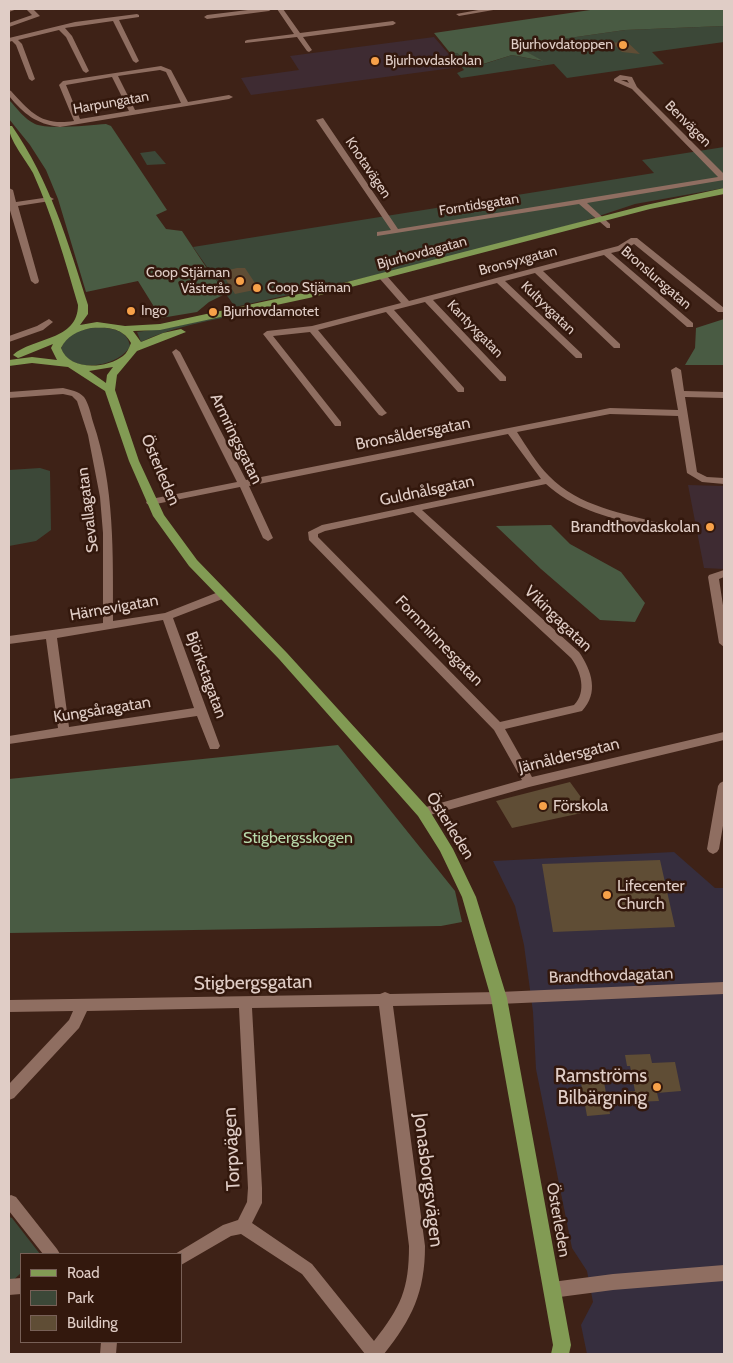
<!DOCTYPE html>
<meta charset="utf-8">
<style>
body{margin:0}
#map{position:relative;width:733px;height:1363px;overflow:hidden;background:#3e2217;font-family:Cabin,sans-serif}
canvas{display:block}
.frame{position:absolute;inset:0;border:10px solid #e0cdc6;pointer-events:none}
.legend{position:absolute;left:20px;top:1253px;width:162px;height:90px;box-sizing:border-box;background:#33180d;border:1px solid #786057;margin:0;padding:6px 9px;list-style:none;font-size:15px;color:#e0cdc6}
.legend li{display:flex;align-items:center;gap:10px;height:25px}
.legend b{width:25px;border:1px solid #786057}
</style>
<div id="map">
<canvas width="733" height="1363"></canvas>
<div class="frame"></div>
<ul class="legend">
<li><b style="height:6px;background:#829b54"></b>Road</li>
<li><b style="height:14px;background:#3c4838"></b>Park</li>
<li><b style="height:14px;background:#5f4d35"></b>Building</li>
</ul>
</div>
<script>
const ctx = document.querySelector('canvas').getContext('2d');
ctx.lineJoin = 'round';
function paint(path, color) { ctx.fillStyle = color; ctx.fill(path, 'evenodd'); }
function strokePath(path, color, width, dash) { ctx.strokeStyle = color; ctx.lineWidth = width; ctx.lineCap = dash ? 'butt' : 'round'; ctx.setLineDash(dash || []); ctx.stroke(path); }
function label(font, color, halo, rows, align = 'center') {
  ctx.font = font + ' Cabin,sans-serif'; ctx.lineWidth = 5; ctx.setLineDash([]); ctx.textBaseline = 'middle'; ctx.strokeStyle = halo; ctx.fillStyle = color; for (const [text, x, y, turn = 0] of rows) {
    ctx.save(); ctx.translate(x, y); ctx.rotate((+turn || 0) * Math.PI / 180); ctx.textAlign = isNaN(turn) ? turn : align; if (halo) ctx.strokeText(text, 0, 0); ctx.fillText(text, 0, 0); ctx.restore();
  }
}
const industrial = new Path2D(`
 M 674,852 L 715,888 L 724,888 L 724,1354 L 587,1354 L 581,1325 L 593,1302 L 587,1271 L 572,1248 L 536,1069 L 533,1012 L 524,945 L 515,906 L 493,861 Z`);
const education = new Path2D(`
 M 434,37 L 460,67 L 251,95 L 241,78 L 299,70 L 290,56 Z
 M 688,485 L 724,486 L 724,569 L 704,568 Z`);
const green = new Path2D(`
 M 724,26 L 724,42 L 652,52 L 664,64 L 567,78 L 554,64 L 461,78 L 457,73 L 464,70 L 451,54 L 457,53 C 465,61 475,57 484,64 L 512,55 L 542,61 L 520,48 L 534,43 L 625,30 Z
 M 724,147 L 724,188 L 635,204 L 578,223 L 399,270 L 235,307 L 193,247 L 654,173 L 642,160 Z
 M 155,151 L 166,164 L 147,165 L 140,153 Z
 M 278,304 C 233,319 184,321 141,342 L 137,332 L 172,327 Z
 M 98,327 C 111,328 128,330 130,346 C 119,367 71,375 61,349 C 66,332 83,329 98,327 Z
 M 40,468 L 50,471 L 51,530 L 36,541 L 9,546 L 9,470 Z
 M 9,1217 L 12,1218 L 40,1254 L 21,1254 L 21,1273 L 9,1284 Z`);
const forest = new Path2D(`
 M 597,9 L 724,9 L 724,26 L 625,30 L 534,43 L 520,48 L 543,61 L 512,55 L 483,64 C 475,57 465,61 457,53 L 451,54 L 434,33 Z
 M 9,100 C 17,108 24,119 35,124 C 48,130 90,125 106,124 L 111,126 L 167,210 L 156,215 L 166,229 L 182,231 L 210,273 L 227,293 L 209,302 L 197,312 L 161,318 L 138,281 L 86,292 L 58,199 L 46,170 L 30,145 L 9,119 Z
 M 724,319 L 724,365 L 685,365 L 695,348 L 696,328 Z
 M 551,525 L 570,544 L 621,572 L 645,603 L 635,622 L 600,620 L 541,569 L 496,526 Z
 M 338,745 L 455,891 L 462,922 L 441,926 L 9,933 L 9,779 Z`);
const building = new Path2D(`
 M 626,41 L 640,54 L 622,52 L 612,43 Z
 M 237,268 L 245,268 L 259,289 L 235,294 L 221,272 Z
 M 570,782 L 591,811 L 512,828 L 496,801 Z
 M 660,860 L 675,927 L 553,932 L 542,864 Z
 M 650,1054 L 652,1063 L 675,1062 L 681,1091 L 657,1093 L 659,1101 L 608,1103 L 610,1114 L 587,1116 L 581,1083 L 604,1082 L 606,1093 L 635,1091 L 630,1066 L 627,1066 L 625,1055 Z`);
const minor = new Path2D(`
 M 9,9 L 17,9 L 9,12 Z
 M 26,9 L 33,9 L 40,16 L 9,27 L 9,23 L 32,15 Z
 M 256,9 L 272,9 L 269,11 L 207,19 L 204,17 L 207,15 Z
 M 277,9 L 283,9 L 300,33 L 393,21 L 396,23 L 393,25 L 303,37 L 312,50 L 309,52 L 307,51 L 297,37 L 245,43 L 245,41 L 247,40 L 294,34 Z
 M 484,9 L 499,9 L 459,16 L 456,14 Z
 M 137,14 L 139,15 L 139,17 L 119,20 L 139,61 L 136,63 L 133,61 L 113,21 L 65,28 L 72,36 L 89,71 L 86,73 L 83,71 L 66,37 L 59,30 L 18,40 L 22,44 L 35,79 L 32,81 L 29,79 L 16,45 L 12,41 L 9,42 L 9,38 L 75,22 Z
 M 161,66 L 171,70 L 188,102 L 229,95 L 233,97 L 229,99 L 60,127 C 36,124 24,114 9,96 L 9,90 L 11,91 C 31,113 42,126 74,121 L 59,85 L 63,81 ZM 160,70 L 166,72 L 181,103 L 135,110 L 118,76 ZM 112,77 L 129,111 L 80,119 L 66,85 Z
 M 620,75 L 632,77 L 637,87 L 724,174 L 724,180 L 587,203 L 610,224 L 610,228 L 607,228 L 579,204 L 377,236 L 377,232 L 391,230 L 316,120 L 323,118 L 398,229 L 718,177 L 632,89 L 614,81 L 614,79 ZM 621,80 L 627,80 L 629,83 Z
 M 9,188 L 13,190 L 16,202 L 50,197 L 54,199 L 50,201 L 18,206 L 39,281 L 38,283 L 35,284 L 31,281 L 9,207 Z
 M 631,238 L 637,238 L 724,308 L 724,312 L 718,312 L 634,244 L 624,250 L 611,253 L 693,323 L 693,327 L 687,327 L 604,255 L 543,271 L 620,344 L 620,348 L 614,348 L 535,273 L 505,281 L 582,354 L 582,358 L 576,358 L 497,283 L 433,300 L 506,377 L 506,381 L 500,381 L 425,302 L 394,310 L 464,388 L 464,392 L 458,392 L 386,312 L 318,330 L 385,411 L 387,413 L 382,416 L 379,415 L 310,332 L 273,336 L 341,422 L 341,426 L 335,426 L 263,334 L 267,331 L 312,326 L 401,303 L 380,279 L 380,275 L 386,275 L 409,301 L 618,246 Z
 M 49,319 L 53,322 L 43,330 L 9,342 L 9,336 L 37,326 Z
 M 176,349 L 180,352 L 246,480 L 610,408 L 678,410 L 671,370 L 676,367 L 681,370 L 684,391 L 724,392 L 724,398 L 685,397 L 697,472 L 707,477 L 724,478 L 724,484 L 702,482 L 687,473 L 678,416 L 610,414 L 517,432 C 527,447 536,463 549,476 C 579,507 623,513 663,524 L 664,526 L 663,528 C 655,530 647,527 639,525 C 606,517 572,508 546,484 L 422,510 L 579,652 C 592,671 599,693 582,711 L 505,729 L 532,777 L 724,732 L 724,740 L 529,787 L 423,817 L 419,815 L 417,812 L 419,809 L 522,780 L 494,730 L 309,540 L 308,532 L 322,525 L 541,479 L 508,434 L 249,486 L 273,538 L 268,541 L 263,538 L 240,487 L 151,505 L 147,504 L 146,502 L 151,499 L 237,482 L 172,352 ZM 413,512 L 571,658 C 581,671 587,692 574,705 L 500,722 L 318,537 L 318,534 L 325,531 Z
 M 63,388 C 71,390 78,391 84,397 C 89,404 91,415 93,422 C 115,486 113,554 113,621 L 165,613 L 221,591 L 226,595 L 225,598 L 173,618 L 220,746 L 218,749 L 210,749 L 197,716 L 9,744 L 9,736 L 58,728 L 46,639 L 9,644 L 9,636 L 103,623 L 103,533 L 100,497 L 88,435 L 77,401 L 72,396 L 63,394 L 9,398 L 9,392 ZM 163,620 L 194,708 L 69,727 L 57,638 Z
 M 724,570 L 724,577 L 719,579 L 724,612 L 724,647 L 719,643 L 708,577 L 709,575 Z
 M 724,781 L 724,820 L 719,849 L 717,852 L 713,854 L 709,852 L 707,849 L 718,786 L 720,783 Z
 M 724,982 L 724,994 L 499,1004 L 393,1006 L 425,1246 C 425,1292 412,1319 384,1354 L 365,1354 L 302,1274 L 241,1234 L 231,1236 L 181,1265 L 181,1254 L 175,1254 L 223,1225 L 238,1220 L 247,1202 L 248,1188 L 239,1008 L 87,1011 L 79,1028 L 14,1098 L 9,1100 L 9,1084 L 69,1020 L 73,1011 L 9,1012 L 9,1000 L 380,994 L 385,992 L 390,994 L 499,992 ZM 379,1006 L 409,1246 C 409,1289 401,1307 374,1341 L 312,1264 L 252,1223 L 262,1203 L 262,1188 L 252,1008 Z
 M 11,1195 L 16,1197 L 57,1249 L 60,1254 L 43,1254 L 9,1211 L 9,1196 Z
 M 724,1265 L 724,1281 L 613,1290 L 552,1298 L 546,1295 L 544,1290 L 546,1285 L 552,1282 L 613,1274 Z
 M 21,1278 L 21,1294 L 9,1295 L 9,1279 Z
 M 101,1342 L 117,1342 L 116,1354 L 100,1354 Z`);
const major = new Path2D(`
 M 9,126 L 12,126 C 50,181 68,242 88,305 L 88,314 L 80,325 L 97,322 L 125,326 L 160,324 L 308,292 L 646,205 L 724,188 L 724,194 L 650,209 L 309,298 L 160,330 L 133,331 L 141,342 L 163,333 L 181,329 L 186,332 L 137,351 L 117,375 L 115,390 L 139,461 L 164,515 L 197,560 L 287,653 L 428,808 L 453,849 L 476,897 L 507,998 L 571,1345 L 569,1354 L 551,1354 L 553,1345 L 491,998 L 462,897 L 440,851 L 418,816 L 279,659 L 189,566 L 153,516 L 129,461 L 105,391 L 68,367 L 32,363 L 9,366 L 9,360 L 32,357 L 57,360 L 51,348 L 53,344 L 21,357 L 18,358 L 13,355 C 33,337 78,341 78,305 C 65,260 52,215 33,173 C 26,160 8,139 9,126 ZM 91,328 C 106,327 123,327 131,343 C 129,348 127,353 123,356 C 106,369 69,371 61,348 C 67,336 77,331 91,328 ZM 113,367 L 107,375 L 106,383 L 89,371 Z`);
const markers = [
 [623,45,5,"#f7a149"],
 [375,61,5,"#f7a149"],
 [240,281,5,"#f7a149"],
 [257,288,5,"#f7a149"],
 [131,311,5,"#f7a149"],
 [213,312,5,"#f7a149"],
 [710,527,5,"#f7a149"],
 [543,806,5,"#f7a149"],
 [607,895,5,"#f7a149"],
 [657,1087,5,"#f7a149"]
];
const farPoinames = [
 ["Bjurhovdatoppen",613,45,"right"],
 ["Bjurhovdaskolan",385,61],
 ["Coop Stjärnan",230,273,"right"],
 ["Västerås",230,289,"right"],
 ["Coop Stjärnan",267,288],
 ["Ingo",141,311],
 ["Bjurhovdamotet",223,312]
];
const farStreetnames = [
 ["Harpungatan",111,103,-10],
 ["Benvägen",688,124,45],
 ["Knotavägen",368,168,56],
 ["Forntidsgatan",479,205,-9],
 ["Bjurhovdagatan",422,253,-15],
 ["Bronsyxgatan",518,261,-15],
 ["Bronslursgatan",656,278,41],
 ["Kultyxgatan",548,308,44],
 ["Kantyxgatan",475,329,46]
];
const streetNames = [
 ["Bronsåldersgatan",413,434,-11],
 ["Armringsgatan",236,439,64],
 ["Österleden",160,470,67],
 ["Guldnålsgatan",427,491,-12],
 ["Sevallagatan",88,510,-97],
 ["Härnevigatan",114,608,-10],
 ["Vikingagatan",558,619,44],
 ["Fornminnesgatan",439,641,46],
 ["Björkstagatan",206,675,70],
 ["Kungsåragatan",102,710,-9],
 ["Järnåldersgatan",569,756,-14],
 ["Österleden",450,826,58],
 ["Brandthovdagatan",611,976,-2],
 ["Österleden",558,1220,80]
];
const poiNames = [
 ["Brandthovdaskolan",700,527,"right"],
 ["Förskola",553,806],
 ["Lifecenter",617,886],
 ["Church",617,904]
];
const parkNames = [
 ["Stigbergsskogen",298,838]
];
const nearStreetnames = [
 ["Stigbergsgatan",253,983,-1],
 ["Torpvägen",232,1149,-93],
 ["Jonasborgsvägen",428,1180,83]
];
const nearPoinames = [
 ["Ramströms",647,1076],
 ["Bilbärgning",647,1098]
];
paint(industrial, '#362e3e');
paint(education, '#3e2b32');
paint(green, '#3c4838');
paint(forest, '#495b43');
paint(building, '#5f4d35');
paint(minor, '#8f6e61');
paint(major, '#829b54');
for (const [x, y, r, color] of markers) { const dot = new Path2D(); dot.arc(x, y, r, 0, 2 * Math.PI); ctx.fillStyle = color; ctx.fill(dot); strokePath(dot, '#33180d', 2); }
label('14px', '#e0cdc6', '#33180d', farPoinames, 'left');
label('14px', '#e0cdc6', '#33180d', farStreetnames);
label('16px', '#e0cdc6', '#33180d', streetNames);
label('16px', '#e0cdc6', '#33180d', poiNames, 'left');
label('16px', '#b7d9aa', '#33180d', parkNames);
label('19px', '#e0cdc6', '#33180d', nearStreetnames);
label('19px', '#e0cdc6', '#33180d', nearPoinames, 'right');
</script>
